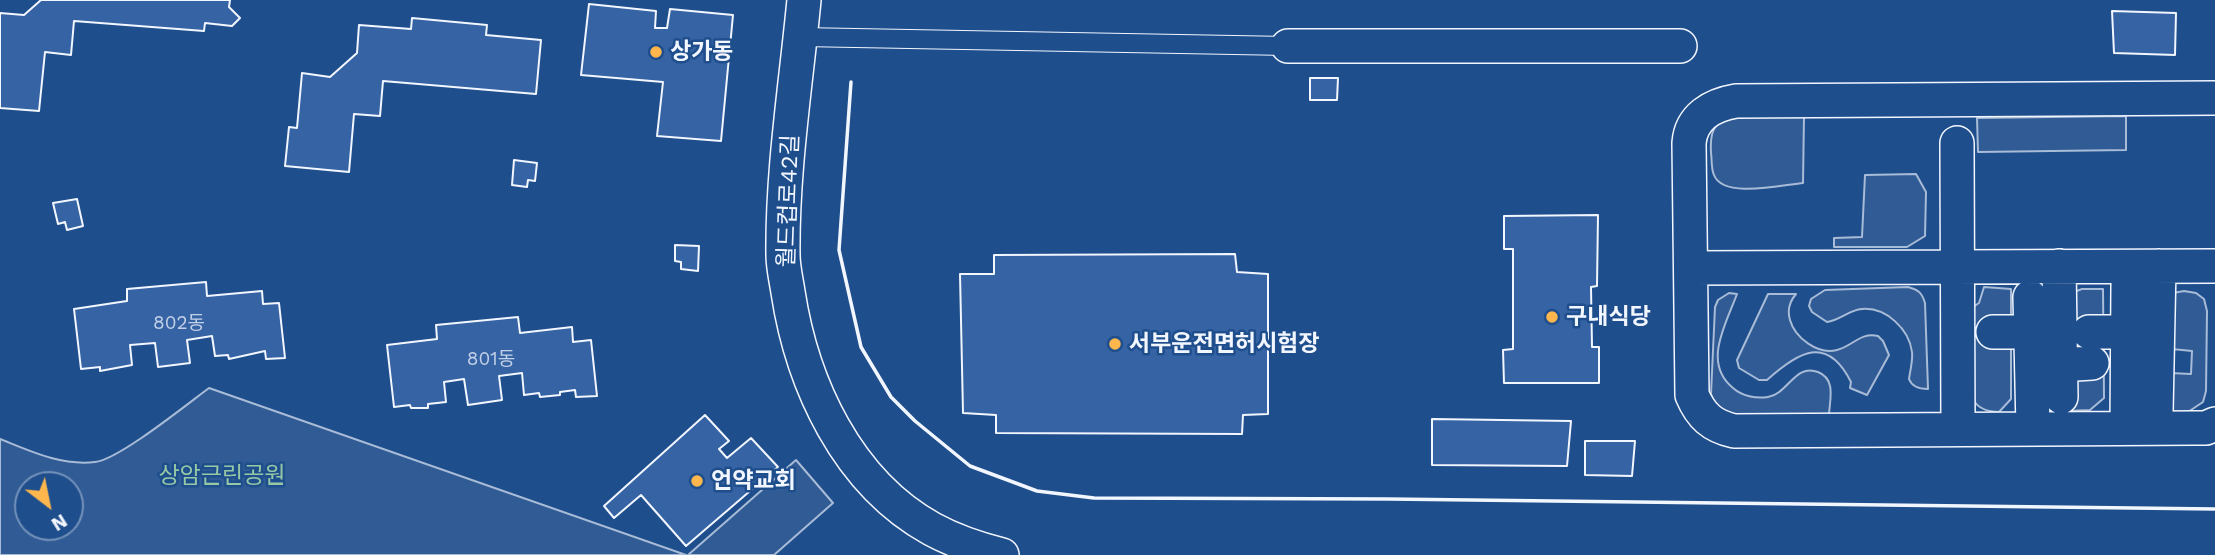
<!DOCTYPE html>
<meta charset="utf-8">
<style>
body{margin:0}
#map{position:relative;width:2215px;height:555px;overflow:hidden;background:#1f4e8c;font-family:"Work Sans",sans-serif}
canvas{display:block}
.north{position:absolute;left:14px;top:471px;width:70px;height:70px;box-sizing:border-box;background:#1f4e8c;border:2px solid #7391ba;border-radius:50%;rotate:148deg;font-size:19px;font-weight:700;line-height:28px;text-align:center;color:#f2f6ff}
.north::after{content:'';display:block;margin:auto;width:24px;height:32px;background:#ffb74d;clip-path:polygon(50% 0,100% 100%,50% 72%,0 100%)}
</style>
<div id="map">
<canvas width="2215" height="555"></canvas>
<div class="north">N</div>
</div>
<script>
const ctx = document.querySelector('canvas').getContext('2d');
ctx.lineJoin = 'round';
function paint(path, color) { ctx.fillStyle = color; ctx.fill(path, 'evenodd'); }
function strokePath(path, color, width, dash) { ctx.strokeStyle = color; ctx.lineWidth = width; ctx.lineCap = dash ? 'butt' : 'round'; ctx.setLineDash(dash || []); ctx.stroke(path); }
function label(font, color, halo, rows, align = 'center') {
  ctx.font = font + ' "Work Sans","Noto Sans KR",sans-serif'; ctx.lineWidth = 5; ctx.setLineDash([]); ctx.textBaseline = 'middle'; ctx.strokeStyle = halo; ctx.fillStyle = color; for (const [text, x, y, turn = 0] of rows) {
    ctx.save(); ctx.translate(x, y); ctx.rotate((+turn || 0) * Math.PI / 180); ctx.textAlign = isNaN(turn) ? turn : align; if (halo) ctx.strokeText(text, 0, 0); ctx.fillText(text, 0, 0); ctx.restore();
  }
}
const green = new Path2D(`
 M 1728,116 L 1804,116 L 1803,183 C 1782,185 1723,199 1714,175 C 1711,169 1712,159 1711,153 C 1710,134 1712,126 1728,116 Z
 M 2126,116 L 2126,150 L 1978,152 L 1977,118 Z
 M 1916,174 L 1926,192 L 1925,236 L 1907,247 L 1834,247 L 1834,238 L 1862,237 L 1865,175 Z
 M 1908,287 C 1919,290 1922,293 1925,303 L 1928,389 C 1919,389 1912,387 1909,379 C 1910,371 1913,361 1912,352 C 1909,329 1886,307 1862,309 C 1849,310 1840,320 1827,322 L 1812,312 L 1809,306 L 1811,299 L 1825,290 Z
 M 1984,287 L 2011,289 L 2011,399 L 1999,412 C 1988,412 1979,409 1973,400 L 1973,307 L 1979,303 Z
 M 2082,289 L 2103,289 L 2104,398 L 2090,410 L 2067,411 L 2074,351 L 2074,292 Z
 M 2184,291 L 2196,293 L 2204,299 L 2207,311 L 2206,391 L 2203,402 L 2188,412 L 2161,412 L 2170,373 L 2191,374 L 2192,351 L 2172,349 L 2173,293 Z
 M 1729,293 L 1737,294 C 1726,324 1702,363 1733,388 C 1742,396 1756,399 1768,397 C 1788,394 1795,363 1818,372 C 1836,379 1830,399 1829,414 L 1729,414 L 1715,404 L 1711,394 L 1715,307 L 1718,300 Z
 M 1768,294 L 1796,294 C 1790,301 1787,310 1790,320 C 1795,338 1818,355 1837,350 C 1853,346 1860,332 1878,336 L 1883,341 L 1889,355 L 1867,395 L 1850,388 L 1851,382 C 1827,334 1798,352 1767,380 L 1759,380 L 1739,368 L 1737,360 Z
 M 209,388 L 686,555 L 0,555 L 0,439 C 30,451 61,466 95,462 C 118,460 186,405 209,388 ZM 28,485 L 70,485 L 70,527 L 28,527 Z
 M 796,460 L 833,503 L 774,555 L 688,555 Z`);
const building = new Path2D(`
 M 41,0 L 230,0 L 229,7 L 240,18 L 232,26 L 205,23 L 204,31 L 74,21 L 71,55 L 45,52 L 39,111 L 0,108 L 0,13 L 24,15 Z
 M 589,4 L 656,11 L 655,28 L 667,28 L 670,9 L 733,15 L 721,141 L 657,136 L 663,82 L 581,75 Z
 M 2112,11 L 2176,13 L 2175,55 L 2114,53 Z
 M 412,18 L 487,25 L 486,35 L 541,40 L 536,94 L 383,81 L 380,116 L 354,114 L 349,172 L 285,166 L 289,127 L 297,128 L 302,73 L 330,77 L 357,53 L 359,25 L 411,29 Z
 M 1310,78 L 1338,78 L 1337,100 L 1310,100 Z
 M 514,160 L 537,163 L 535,181 L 528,180 L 527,187 L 512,185 Z
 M 77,199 L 83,226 L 67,230 L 65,222 L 58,224 L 53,203 Z
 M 1598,215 L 1597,286 L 1591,287 L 1592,347 L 1599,347 L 1599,383 L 1504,383 L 1503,350 L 1513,349 L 1513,249 L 1504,249 L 1504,216 Z
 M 675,245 L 699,246 L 698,271 L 681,269 L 681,262 L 675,261 Z
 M 1235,254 L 1237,272 L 1268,274 L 1268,414 L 1243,415 L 1242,434 L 996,433 L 996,415 L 963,413 L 960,274 L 994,274 L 994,255 Z
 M 206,282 L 207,296 L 262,291 L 263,304 L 279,303 L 285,358 L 266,359 L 265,351 L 229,359 L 228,355 L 215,356 L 212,336 L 187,340 L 190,363 L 158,367 L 155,343 L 130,345 L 132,365 L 100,371 L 100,367 L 81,369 L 74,309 L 127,301 L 127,289 Z
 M 518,317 L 520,333 L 572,327 L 573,342 L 591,340 L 597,396 L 576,397 L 575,390 L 560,392 L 560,395 L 540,397 L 539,393 L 524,395 L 522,373 L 499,376 L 502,400 L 468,405 L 464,379 L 444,382 L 446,402 L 428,404 L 428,408 L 411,408 L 410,405 L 394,407 L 387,345 L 437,339 L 436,325 Z
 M 705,415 L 729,441 L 719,449 L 727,458 L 751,438 L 778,467 L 686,546 L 641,495 L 614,518 L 604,506 Z
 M 1432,419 L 1571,421 L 1567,466 L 1432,465 Z
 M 1585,441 L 1635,441 L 1632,476 L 1585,475 Z`);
const lane = new Path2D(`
 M 801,37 L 1288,46`);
const street = new Path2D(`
 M 804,0 C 796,84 782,170 783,255 C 783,267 786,279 788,292 C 802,384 847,482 932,529 C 954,541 978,549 1002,555
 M 1288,46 L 1680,46
 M 2215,98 L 1736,101 C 1712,105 1691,117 1689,143 L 1692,395 C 1701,416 1712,426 1734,431 L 2195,428 L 2206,428 L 2215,424
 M 1957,143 L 1958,428
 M 2059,266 L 2061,397
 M 1691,268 L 2215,266
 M 2030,297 L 2033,428
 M 1993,332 L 2031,332
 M 2089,332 L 2128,332
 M 2060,365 L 2092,363
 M 2156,413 L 2159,266
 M 2127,428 L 2128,285`);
const wall = new Path2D(`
 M 851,82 L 839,250 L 861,347 L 891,397 L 915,421 L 970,466 L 1037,491 L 1094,498 L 1388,499 L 2215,509`);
const markers = [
 [656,52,7,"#ffb74d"],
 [1552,317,7,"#ffb74d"],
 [1115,344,7,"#ffb74d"],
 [697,481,7,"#ffb74d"]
];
const numberNames = [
 ["802동",179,323],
 ["801동",491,359]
];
const poiNames = [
 ["상가동",670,52],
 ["구내식당",1566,317],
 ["서부운전면허시험장",1129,344],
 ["언약교회",711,481]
];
const streetNames = [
 ["월드컵로42길",789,201,-88]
];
const parkNames = [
 ["상암근린공원",222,476]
];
paint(green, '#305b95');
strokePath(green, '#a8bbd7', 2);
paint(building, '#3563a3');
strokePath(building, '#f2f6ff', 2);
strokePath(lane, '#f2f6ff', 20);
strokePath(street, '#f2f6ff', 36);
strokePath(lane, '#1f4e8c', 18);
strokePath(street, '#1f4e8c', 33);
strokePath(wall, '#f2f6ff', 3.5);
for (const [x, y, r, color] of markers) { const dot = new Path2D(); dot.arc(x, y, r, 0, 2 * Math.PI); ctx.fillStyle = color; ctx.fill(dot); strokePath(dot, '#1f4e8c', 2.5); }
label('19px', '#c3d1e8', null, numberNames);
label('bold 23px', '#f2f6ff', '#1f4e8c', poiNames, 'left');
label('23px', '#f2f6ff', '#1f4e8c', streetNames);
label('23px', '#97c8a6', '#1f4e8c', parkNames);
</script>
